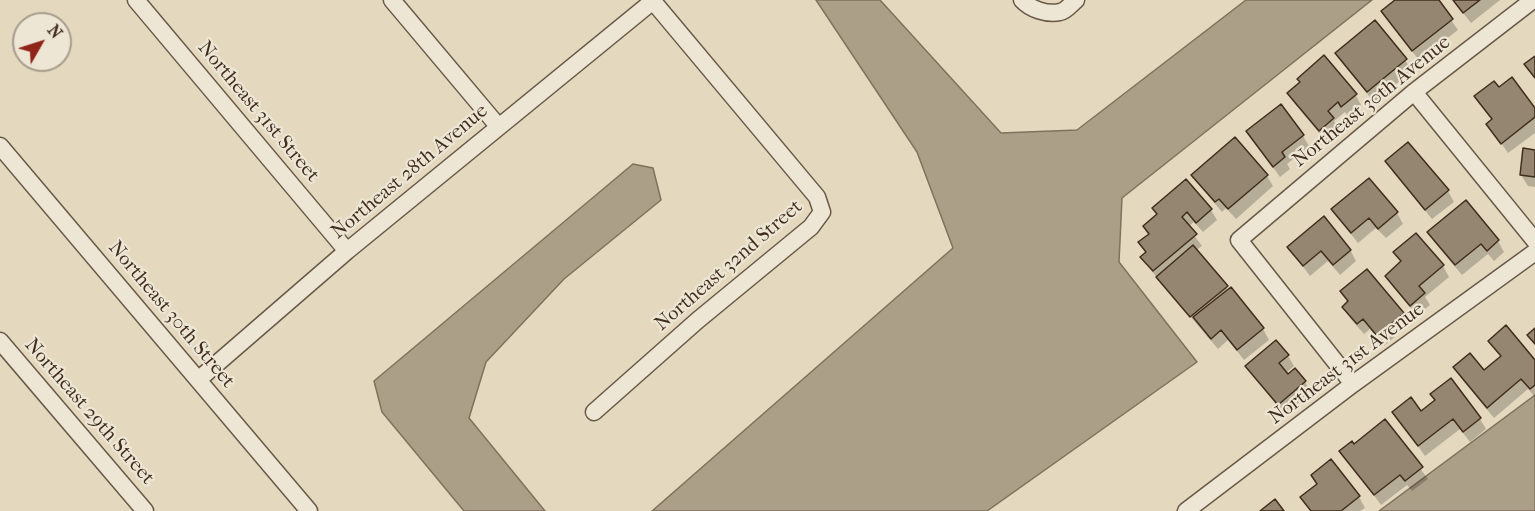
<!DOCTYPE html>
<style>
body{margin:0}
#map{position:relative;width:1535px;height:511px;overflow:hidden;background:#e4d9bf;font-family:"IM FELL French Canon",serif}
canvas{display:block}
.north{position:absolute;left:12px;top:12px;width:60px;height:60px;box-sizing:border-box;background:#ede6d5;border:2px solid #a89c8b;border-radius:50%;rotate:51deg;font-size:16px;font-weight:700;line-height:24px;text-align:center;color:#402d1d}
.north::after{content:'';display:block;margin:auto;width:21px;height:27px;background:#8f2418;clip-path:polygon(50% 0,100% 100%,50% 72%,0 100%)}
</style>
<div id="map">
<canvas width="1535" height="511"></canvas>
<div class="north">N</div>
</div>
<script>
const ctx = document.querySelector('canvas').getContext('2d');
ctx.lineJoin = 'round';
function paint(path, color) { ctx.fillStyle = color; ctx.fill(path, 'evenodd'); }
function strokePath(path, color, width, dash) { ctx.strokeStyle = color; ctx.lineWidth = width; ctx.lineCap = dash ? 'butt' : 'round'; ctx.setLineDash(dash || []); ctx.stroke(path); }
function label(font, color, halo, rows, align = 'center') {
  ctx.font = font + ' "IM FELL French Canon",serif'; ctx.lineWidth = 4.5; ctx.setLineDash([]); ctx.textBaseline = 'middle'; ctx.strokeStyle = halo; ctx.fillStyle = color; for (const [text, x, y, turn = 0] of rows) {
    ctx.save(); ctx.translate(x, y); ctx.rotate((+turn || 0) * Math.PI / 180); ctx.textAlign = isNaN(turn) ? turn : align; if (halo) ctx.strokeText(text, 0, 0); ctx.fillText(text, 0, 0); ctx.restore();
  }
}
const water = new Path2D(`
 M 816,0 L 880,0 L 1001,133 L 1077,130 L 1246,0 L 1372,0 L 1122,198 L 1119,262 L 1197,362 L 987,511 L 652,511 L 953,248 L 917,152 Z
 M 633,164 L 653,168 L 661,200 L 564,279 L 486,362 L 469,418 L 545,511 L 464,511 L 382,412 L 374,381 Z
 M 1535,395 L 1535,511 L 1379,511 Z`);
const shadow = new Path2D(`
 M 1398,0 L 1437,0 L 1458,30 L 1419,60 L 1389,22 Z
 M 1453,0 L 1500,0 L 1471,23 Z
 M 1337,54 L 1405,60 L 1412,71 L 1374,102 L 1343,64 Z
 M 1499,89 L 1535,110 L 1535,133 L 1508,153 L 1488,124 L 1493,120 L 1483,107 Z
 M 1289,93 L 1355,94 L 1361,105 L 1348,116 L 1345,112 L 1334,121 L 1339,130 L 1326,141 L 1295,104 Z
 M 1247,132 L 1303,136 L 1309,146 L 1287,164 L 1290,169 L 1280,177 Z
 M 1535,151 L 1535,187 L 1528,186 L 1521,175 Z
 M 1387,161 L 1448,191 L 1454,202 L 1432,219 L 1393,172 Z
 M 1193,175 L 1267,176 L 1273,186 L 1236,219 L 1226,208 L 1222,212 L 1200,186 Z
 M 1465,202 L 1498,241 L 1504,252 L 1494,261 L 1488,254 L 1462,275 L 1435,243 L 1429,233 Z
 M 1154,208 L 1211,210 L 1217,220 L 1203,232 L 1194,222 L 1188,227 L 1202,246 L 1196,250 L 1229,291 L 1230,289 L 1263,329 L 1269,340 L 1244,360 L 1228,340 L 1218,349 L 1149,268 L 1142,257 L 1147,253 L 1140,242 L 1149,235 L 1144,227 L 1158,215 Z
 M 1333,210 L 1397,213 L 1403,224 L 1386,238 L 1376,228 L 1358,243 L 1340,220 Z
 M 1289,248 L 1350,250 L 1356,261 L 1340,275 L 1328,261 L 1310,276 Z
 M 1395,252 L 1443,266 L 1449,277 L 1425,297 L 1430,305 L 1417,315 L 1393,287 L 1386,276 L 1402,263 Z
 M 1342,292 L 1403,314 L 1409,324 L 1384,346 L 1370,329 L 1364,334 L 1350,318 L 1344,307 L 1348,303 Z
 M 1490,341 L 1535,362 L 1535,397 L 1528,389 L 1494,418 L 1461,378 L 1455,367 L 1484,372 L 1501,357 Z
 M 1288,356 L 1294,366 L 1286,373 L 1305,382 L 1311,392 L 1285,415 L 1254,377 L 1247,367 Z
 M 1436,401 L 1480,419 L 1486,429 L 1470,442 L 1460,429 L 1425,456 L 1394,412 L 1421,413 Z
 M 1385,421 L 1428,479 L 1412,491 L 1407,485 L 1381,505 L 1341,451 L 1354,446 Z
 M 1359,497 L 1365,508 L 1360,511 L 1311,511 Z`);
const building = new Path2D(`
 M 1395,0 L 1439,0 L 1453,19 L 1412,51 L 1381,11 Z
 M 1453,0 L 1480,0 L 1463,13 Z
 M 1375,20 L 1407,59 L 1367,92 L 1335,53 Z
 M 1324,55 L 1357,94 L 1341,107 L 1338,102 L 1328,111 L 1334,118 L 1319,131 L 1287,93 L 1300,82 L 1297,79 Z
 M 1535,56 L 1535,78 L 1524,64 Z
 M 1512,77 L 1535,108 L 1535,117 L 1501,144 L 1486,124 L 1492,119 L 1474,96 L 1494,81 L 1499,87 Z
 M 1281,104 L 1304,135 L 1282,152 L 1285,157 L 1273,167 L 1246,131 Z
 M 1235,137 L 1268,175 L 1228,209 L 1219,199 L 1215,202 L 1191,175 Z
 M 1408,142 L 1449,190 L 1425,210 L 1385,161 Z
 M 1523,148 L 1535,150 L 1535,177 L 1520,175 Z
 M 1369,178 L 1398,212 L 1378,229 L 1369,218 L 1351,233 L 1331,209 Z
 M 1186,179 L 1212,209 L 1196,223 L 1187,212 L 1182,217 L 1197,234 L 1153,271 L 1140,257 L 1146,252 L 1138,242 L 1149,234 L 1143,226 L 1157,214 L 1152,208 Z
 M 1466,200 L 1499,240 L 1487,251 L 1481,244 L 1455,265 L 1427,232 Z
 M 1324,216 L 1351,250 L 1333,265 L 1321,251 L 1303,266 L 1287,247 Z
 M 1416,233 L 1444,265 L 1419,286 L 1425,293 L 1410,306 L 1385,276 L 1401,261 L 1393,252 Z
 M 1193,245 L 1228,286 L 1190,317 L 1156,277 Z
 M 1367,269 L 1404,313 L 1377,336 L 1363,319 L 1357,324 L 1342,307 L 1348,301 L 1340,291 Z
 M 1231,287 L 1264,328 L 1237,350 L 1221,330 L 1211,339 L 1193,317 Z
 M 1506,325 L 1535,360 L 1535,385 L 1530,389 L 1521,379 L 1487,408 L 1453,367 L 1470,353 L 1484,370 L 1501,356 L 1488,341 Z
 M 1535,328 L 1535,344 L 1527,335 Z
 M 1276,340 L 1289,355 L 1279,363 L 1288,374 L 1295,368 L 1306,381 L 1278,405 L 1245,366 Z
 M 1451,378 L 1481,418 L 1463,432 L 1453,419 L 1418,446 L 1392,412 L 1411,397 L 1421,411 L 1435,400 L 1430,394 Z
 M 1385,419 L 1423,467 L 1405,481 L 1400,475 L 1374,495 L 1339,451 L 1352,441 L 1354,444 Z
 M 1331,459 L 1360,496 L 1341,511 L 1311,511 L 1300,497 L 1317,484 L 1311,475 Z
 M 1275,499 L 1284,511 L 1260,511 Z`);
const minor = new Path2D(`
 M 136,0 L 347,251
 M 392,0 L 498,126
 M 1022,0 C 1030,9 1047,15 1060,12 C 1066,11 1071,4 1076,0
 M 1414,92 L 1535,241
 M 0,146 L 309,511
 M 0,341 L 145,511
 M 198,380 L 347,251 L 653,1
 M 1353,384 L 1239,240 L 1414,92 L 1533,0
 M 594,412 L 698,320 L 811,227 L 822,212 L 817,197 L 652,0
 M 1186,511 L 1353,384 L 1535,252`);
const streetNames = [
 ["Northeast 30th Avenue",1372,102,-39],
 ["Northeast 31st Street",258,112,50],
 ["Northeast 28th Avenue",410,172,-40],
 ["Northeast 32nd Street",729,266,-41],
 ["Northeast 30th Street",171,315,50],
 ["Northeast 31st Avenue",1347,364,-37],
 ["Northeast 29th Street",89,412,49]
];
paint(water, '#ac9f88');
strokePath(water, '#81715d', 1.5);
paint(shadow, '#0003');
paint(building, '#958671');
strokePath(building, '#402d1d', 1.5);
strokePath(minor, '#695846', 19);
strokePath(minor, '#ede6d5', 16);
label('20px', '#402d1d', '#ede6d5', streetNames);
</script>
